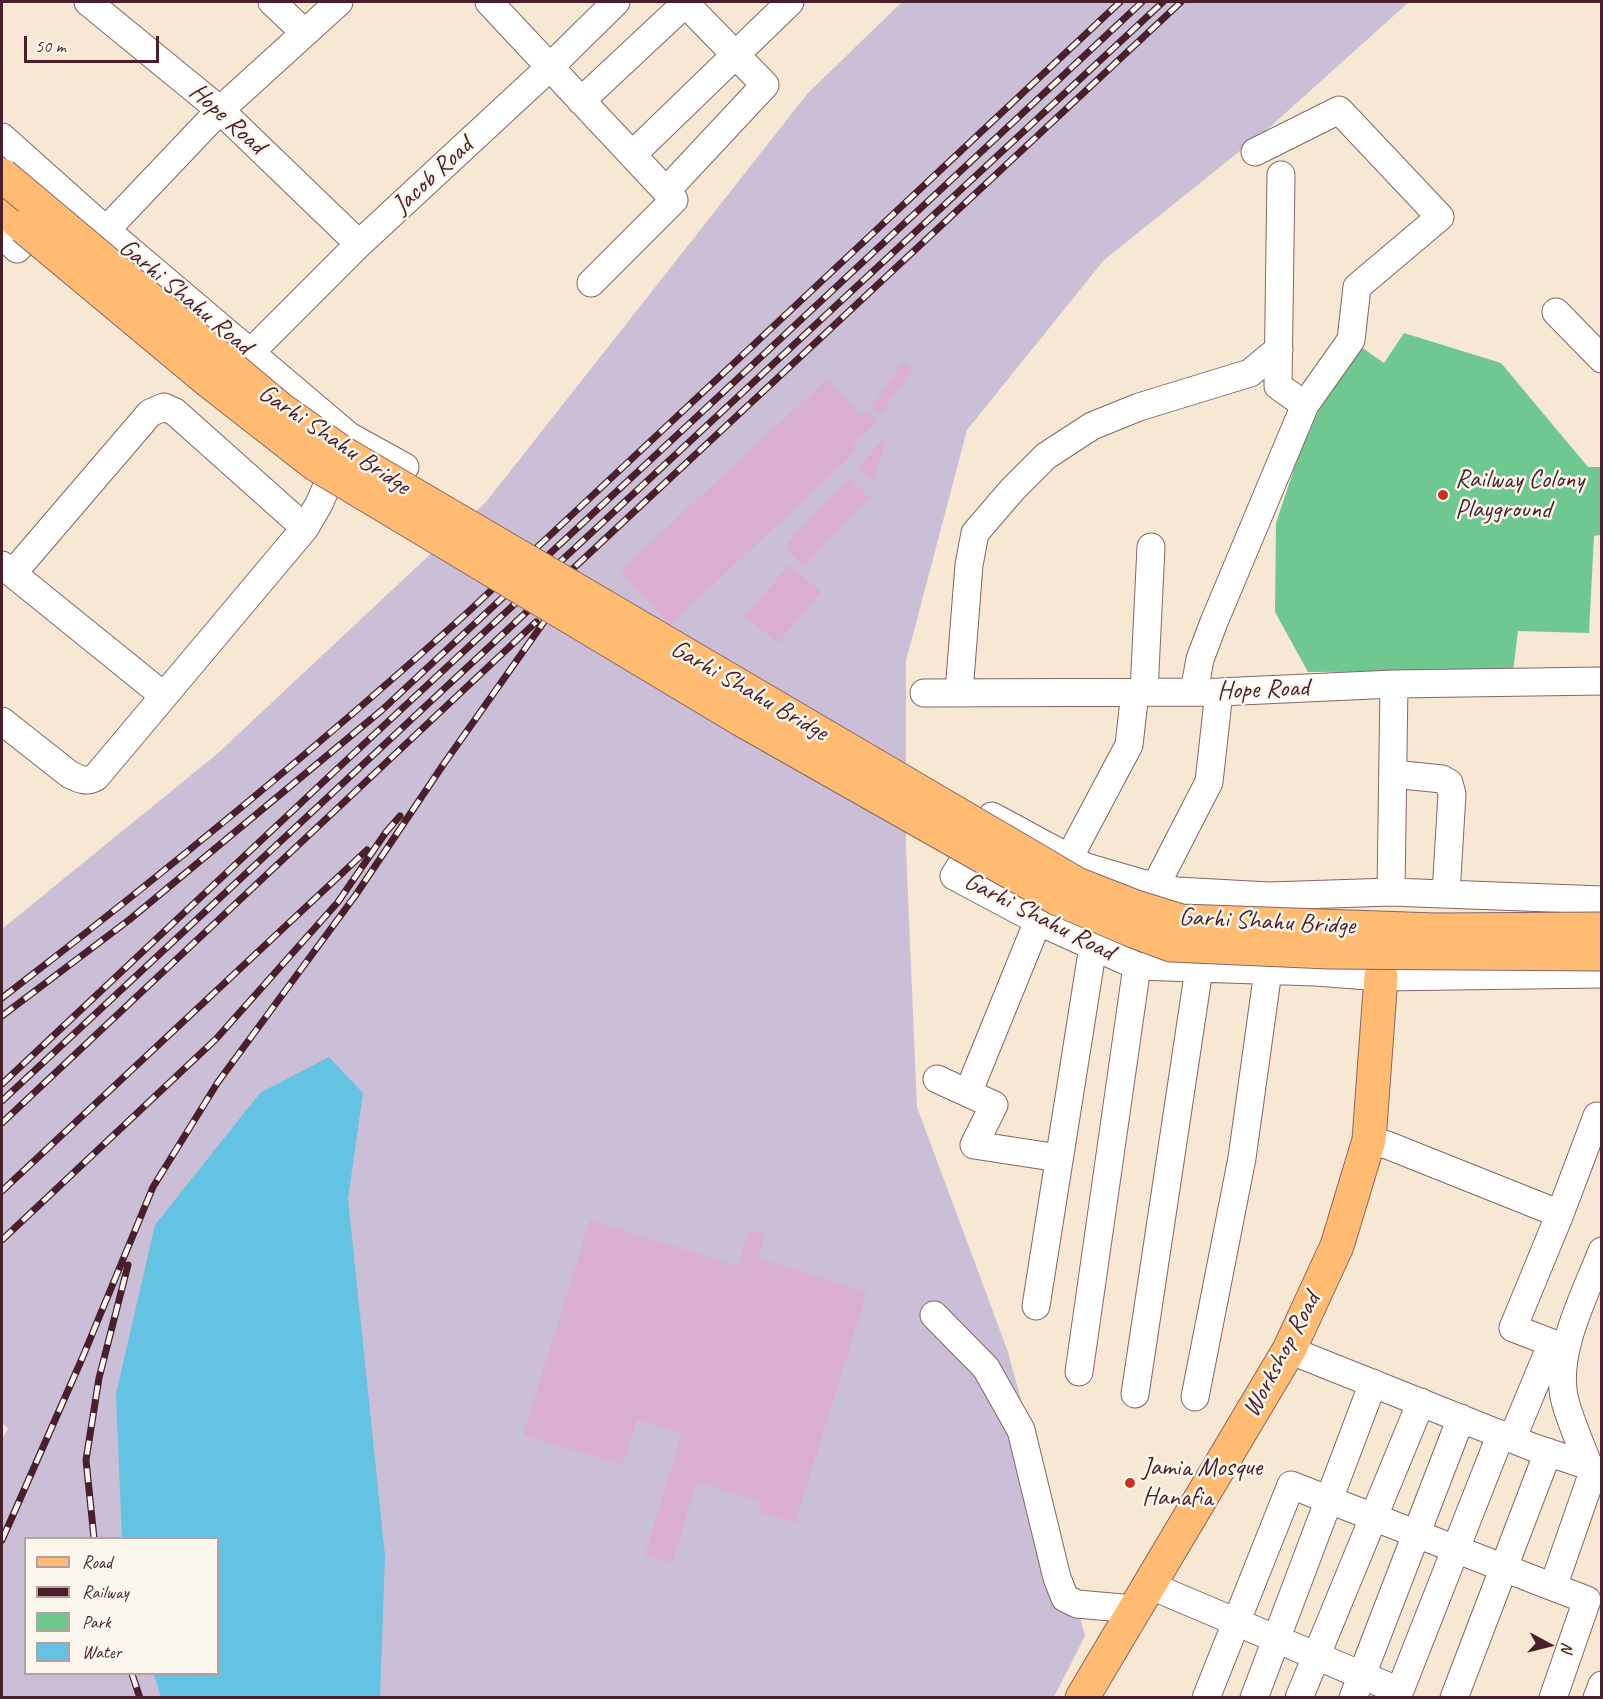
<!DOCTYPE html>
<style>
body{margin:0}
#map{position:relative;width:1603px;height:1699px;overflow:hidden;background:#f6e8d3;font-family:Caveat,sans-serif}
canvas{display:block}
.frame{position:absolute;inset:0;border:3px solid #4a1f2b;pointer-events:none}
.legend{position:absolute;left:24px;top:1537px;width:195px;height:138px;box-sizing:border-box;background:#fbf7ec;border:2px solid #b4a19f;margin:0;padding:8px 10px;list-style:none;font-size:18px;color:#4a1f2b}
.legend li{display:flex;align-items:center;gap:12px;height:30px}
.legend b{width:30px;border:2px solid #b4a19f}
.north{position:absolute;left:1519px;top:1615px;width:60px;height:60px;-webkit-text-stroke:4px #fbf7ec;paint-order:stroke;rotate:97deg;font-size:16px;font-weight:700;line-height:24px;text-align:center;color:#4a1f2b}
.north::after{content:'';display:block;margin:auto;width:21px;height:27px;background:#4a1f2b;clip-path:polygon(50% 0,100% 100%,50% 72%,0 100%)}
.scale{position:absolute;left:24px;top:36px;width:135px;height:27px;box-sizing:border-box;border:3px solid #4a1f2b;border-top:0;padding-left:8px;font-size:18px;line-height:21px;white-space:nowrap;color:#4a1f2b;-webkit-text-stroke:4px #fbf7ec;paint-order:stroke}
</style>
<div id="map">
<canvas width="1603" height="1699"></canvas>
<div class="frame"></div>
<ul class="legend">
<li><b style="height:8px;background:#ffbb71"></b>Road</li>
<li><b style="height:8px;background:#4a1f2b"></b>Railway</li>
<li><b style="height:16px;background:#6fc88f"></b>Park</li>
<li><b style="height:16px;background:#64c2e2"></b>Water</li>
</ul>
<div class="north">N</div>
<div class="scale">50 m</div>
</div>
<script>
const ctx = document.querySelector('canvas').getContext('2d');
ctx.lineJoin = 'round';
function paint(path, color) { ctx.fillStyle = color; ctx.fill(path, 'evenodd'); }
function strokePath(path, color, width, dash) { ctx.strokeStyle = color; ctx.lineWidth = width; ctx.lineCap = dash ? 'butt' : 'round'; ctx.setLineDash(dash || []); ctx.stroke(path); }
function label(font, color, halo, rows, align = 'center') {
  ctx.font = font + ' Caveat,sans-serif'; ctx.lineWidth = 5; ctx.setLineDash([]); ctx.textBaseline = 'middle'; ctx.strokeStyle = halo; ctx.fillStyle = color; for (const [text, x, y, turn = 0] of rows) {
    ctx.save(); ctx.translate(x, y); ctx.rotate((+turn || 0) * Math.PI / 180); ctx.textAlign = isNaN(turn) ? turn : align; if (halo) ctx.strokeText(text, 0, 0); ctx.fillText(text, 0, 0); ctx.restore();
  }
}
const industrial = new Path2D(`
 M 902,2 L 1409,2 L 1271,126 L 1104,260 L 967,430 L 906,661 L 906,849 L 917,1107 L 1008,1352 L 1085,1636 L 1054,1697 L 2,1698 L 2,1439 L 8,1429 L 2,1422 L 2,929 L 217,754 L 486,502 L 808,93 ZM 26,1538 L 218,1538 L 218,1674 L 26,1674 Z`);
const green = new Path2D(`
 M 1404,333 L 1501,363 L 1588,467 L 1601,467 L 1601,535 L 1594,536 L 1589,633 L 1518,631 L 1513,671 L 1308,672 L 1275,612 L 1276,523 L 1300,451 L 1351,340 L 1384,363 Z`);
const water = new Path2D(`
 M 329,1057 L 363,1093 L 348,1199 L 385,1556 L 380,1697 L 161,1697 L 154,1674 L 218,1674 L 218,1538 L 122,1538 L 116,1394 L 155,1225 L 260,1093 Z`);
const building = new Path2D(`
 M 903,362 L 913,368 L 881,414 L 871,408 Z
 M 827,379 L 861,416 L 867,411 L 877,422 L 852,445 L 857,450 L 670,625 L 620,571 Z
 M 888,433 L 873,482 L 859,467 Z
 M 849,478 L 869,497 L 804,566 L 784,547 Z
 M 789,565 L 821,592 L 778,643 L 745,616 Z
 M 590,1220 L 738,1266 L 749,1230 L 765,1235 L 758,1258 L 867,1292 L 795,1523 L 758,1512 L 761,1502 L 697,1482 L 672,1563 L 645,1555 L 682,1434 L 637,1420 L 623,1465 L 523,1435 Z`);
const minor = new Path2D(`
 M 88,2 L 220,110 L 359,244
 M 272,2 L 304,32
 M 489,2 L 666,191 L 765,85 L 684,2
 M 581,101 L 687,2
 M 2,137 L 106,230 L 349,436 L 405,467
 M 1255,152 L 1339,110 L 1440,217 L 1357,287 L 1351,340 L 1305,405
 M 632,155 L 790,2
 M 106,230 L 220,110 L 339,2
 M 2,235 L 17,249 L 45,219
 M 591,283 L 674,200 L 666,191
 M 1556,312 L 1602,359
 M 251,352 L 359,244 L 550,67 L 616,2
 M 2,565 L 164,696
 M 13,573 L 150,413 L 164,407 L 175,412 L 305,528
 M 959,692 L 969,565 L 975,533 L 1012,490 L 1046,456 L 1092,426 L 1139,407 L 1250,373 L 1279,349
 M 1144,692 L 1151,547
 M 1194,692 L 1200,659 L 1214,622 L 1305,405 L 1278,386 L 1281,175
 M 924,693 L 1219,692 L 1394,684 L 1602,681
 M 2,721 L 69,774 C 79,779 86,783 96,777 L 305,528 L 319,504 L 349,436
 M 1393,774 L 1442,779 L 1449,783 L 1452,794 L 1446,894
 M 1069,858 L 1129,745 L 1135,692
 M 1155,887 L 1209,782 L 1219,692
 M 1391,892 L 1394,684
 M 1602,900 L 1391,892 L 1269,896 L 1177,891 L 1155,887 L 1086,867 L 992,816 L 954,876 L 1046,925 L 1137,966 L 1316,972 L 1381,977 L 1602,974
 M 937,1079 L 994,1105 L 974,1145 L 1059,1158
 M 968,1093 L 1038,921
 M 1369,1140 L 1387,1145 L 1560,1214
 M 1036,1306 L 1093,946
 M 934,1315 L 986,1368 L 1021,1430 L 1057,1578 L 1065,1598 L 1077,1604 L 1134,1609
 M 1289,1350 L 1532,1447 L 1589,1466 L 1593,1472 L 1602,1478
 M 1079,1372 L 1137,966
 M 1135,1394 L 1199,969
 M 1195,1397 L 1242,1158 L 1268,971
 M 1512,1439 L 1552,1343 L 1513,1328 L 1560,1214 L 1597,1116
 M 1589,1466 C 1581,1445 1571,1423 1565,1401 C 1553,1354 1585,1295 1602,1251
 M 1149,1585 L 1399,1691
 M 1206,1698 L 1291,1485 L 1553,1587
 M 1254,1698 L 1373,1383
 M 1299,1698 L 1421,1402
 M 1353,1698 L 1461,1418
 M 1397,1698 L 1501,1434
 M 1454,1698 L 1548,1452
 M 1553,1698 L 1587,1600 L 1553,1587 L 1593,1472
 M 1597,1698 L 1602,1685`);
const major = new Path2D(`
 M 2,208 L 24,227
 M 1082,1698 L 1289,1350 L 1337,1246 L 1369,1140 L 1381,977`);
const rail = new Path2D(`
 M 2,998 C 162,875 318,747 468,612 L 1120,2
 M 2,1016 L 129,920 L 382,710 L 1142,2
 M 2,1084 L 337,769 L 1163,2
 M 2,1101 L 1181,2
 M 2,1123 L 536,622
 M 2,1191 L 367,850
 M 2,1240 L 216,1039 L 338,902 L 386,832 L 400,816
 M 94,1538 L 86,1460 L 99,1378 L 128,1265
 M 2,1540 L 81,1361 L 153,1187 L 218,1082 L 355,896 L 443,765 L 558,602
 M 132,1674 L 140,1698`);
const majorBridge = new Path2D(`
 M 2,175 L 279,408 L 343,453 L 1077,884 L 1136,907 L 1181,921 L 1435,930 L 1602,929
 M 24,227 L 210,382 L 315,464 L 742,720 L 1056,898 L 1131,930 L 1171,945 L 1328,952 L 1602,954`);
const markers = [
 [1443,495,6,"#c8321e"],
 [1130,1483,6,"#c8321e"]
];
const streetNames = [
 ["Hope Road",227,119,42],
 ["Jacob Road",433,176,-43],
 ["Garhi Shahu Road",185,297,40],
 ["Garhi Shahu Bridge",334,440,34],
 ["Hope Road",1263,690,-2],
 ["Garhi Shahu Bridge",749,691,30],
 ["Garhi Shahu Road",1039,917,27],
 ["Garhi Shahu Bridge",1267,922,3],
 ["Workshop Road",1282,1355,-62]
];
const poiNames = [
 ["Railway Colony",1455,480],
 ["Playground",1455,510],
 ["Jamia Mosque",1142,1468],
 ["Hanafia",1142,1498]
];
paint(industrial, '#cabfd7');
paint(green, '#6fc88f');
paint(water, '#64c2e2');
paint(building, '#dbaed4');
strokePath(minor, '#866566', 29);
strokePath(major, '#866566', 35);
strokePath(minor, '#fff', 27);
strokePath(major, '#ffbb71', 33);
strokePath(rail, '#4a1f2b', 7);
strokePath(rail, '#fbf7ec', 4.5, [14]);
strokePath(majorBridge, '#866566', 35, []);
strokePath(majorBridge, '#ffbb71', 33);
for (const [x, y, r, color] of markers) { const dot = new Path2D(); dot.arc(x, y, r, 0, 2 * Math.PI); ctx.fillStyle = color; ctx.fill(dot); strokePath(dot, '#fbf7ec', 2); }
label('26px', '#4a1f2b', '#fbf7ec', streetNames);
label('26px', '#4a1f2b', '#fbf7ec', poiNames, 'left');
</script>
